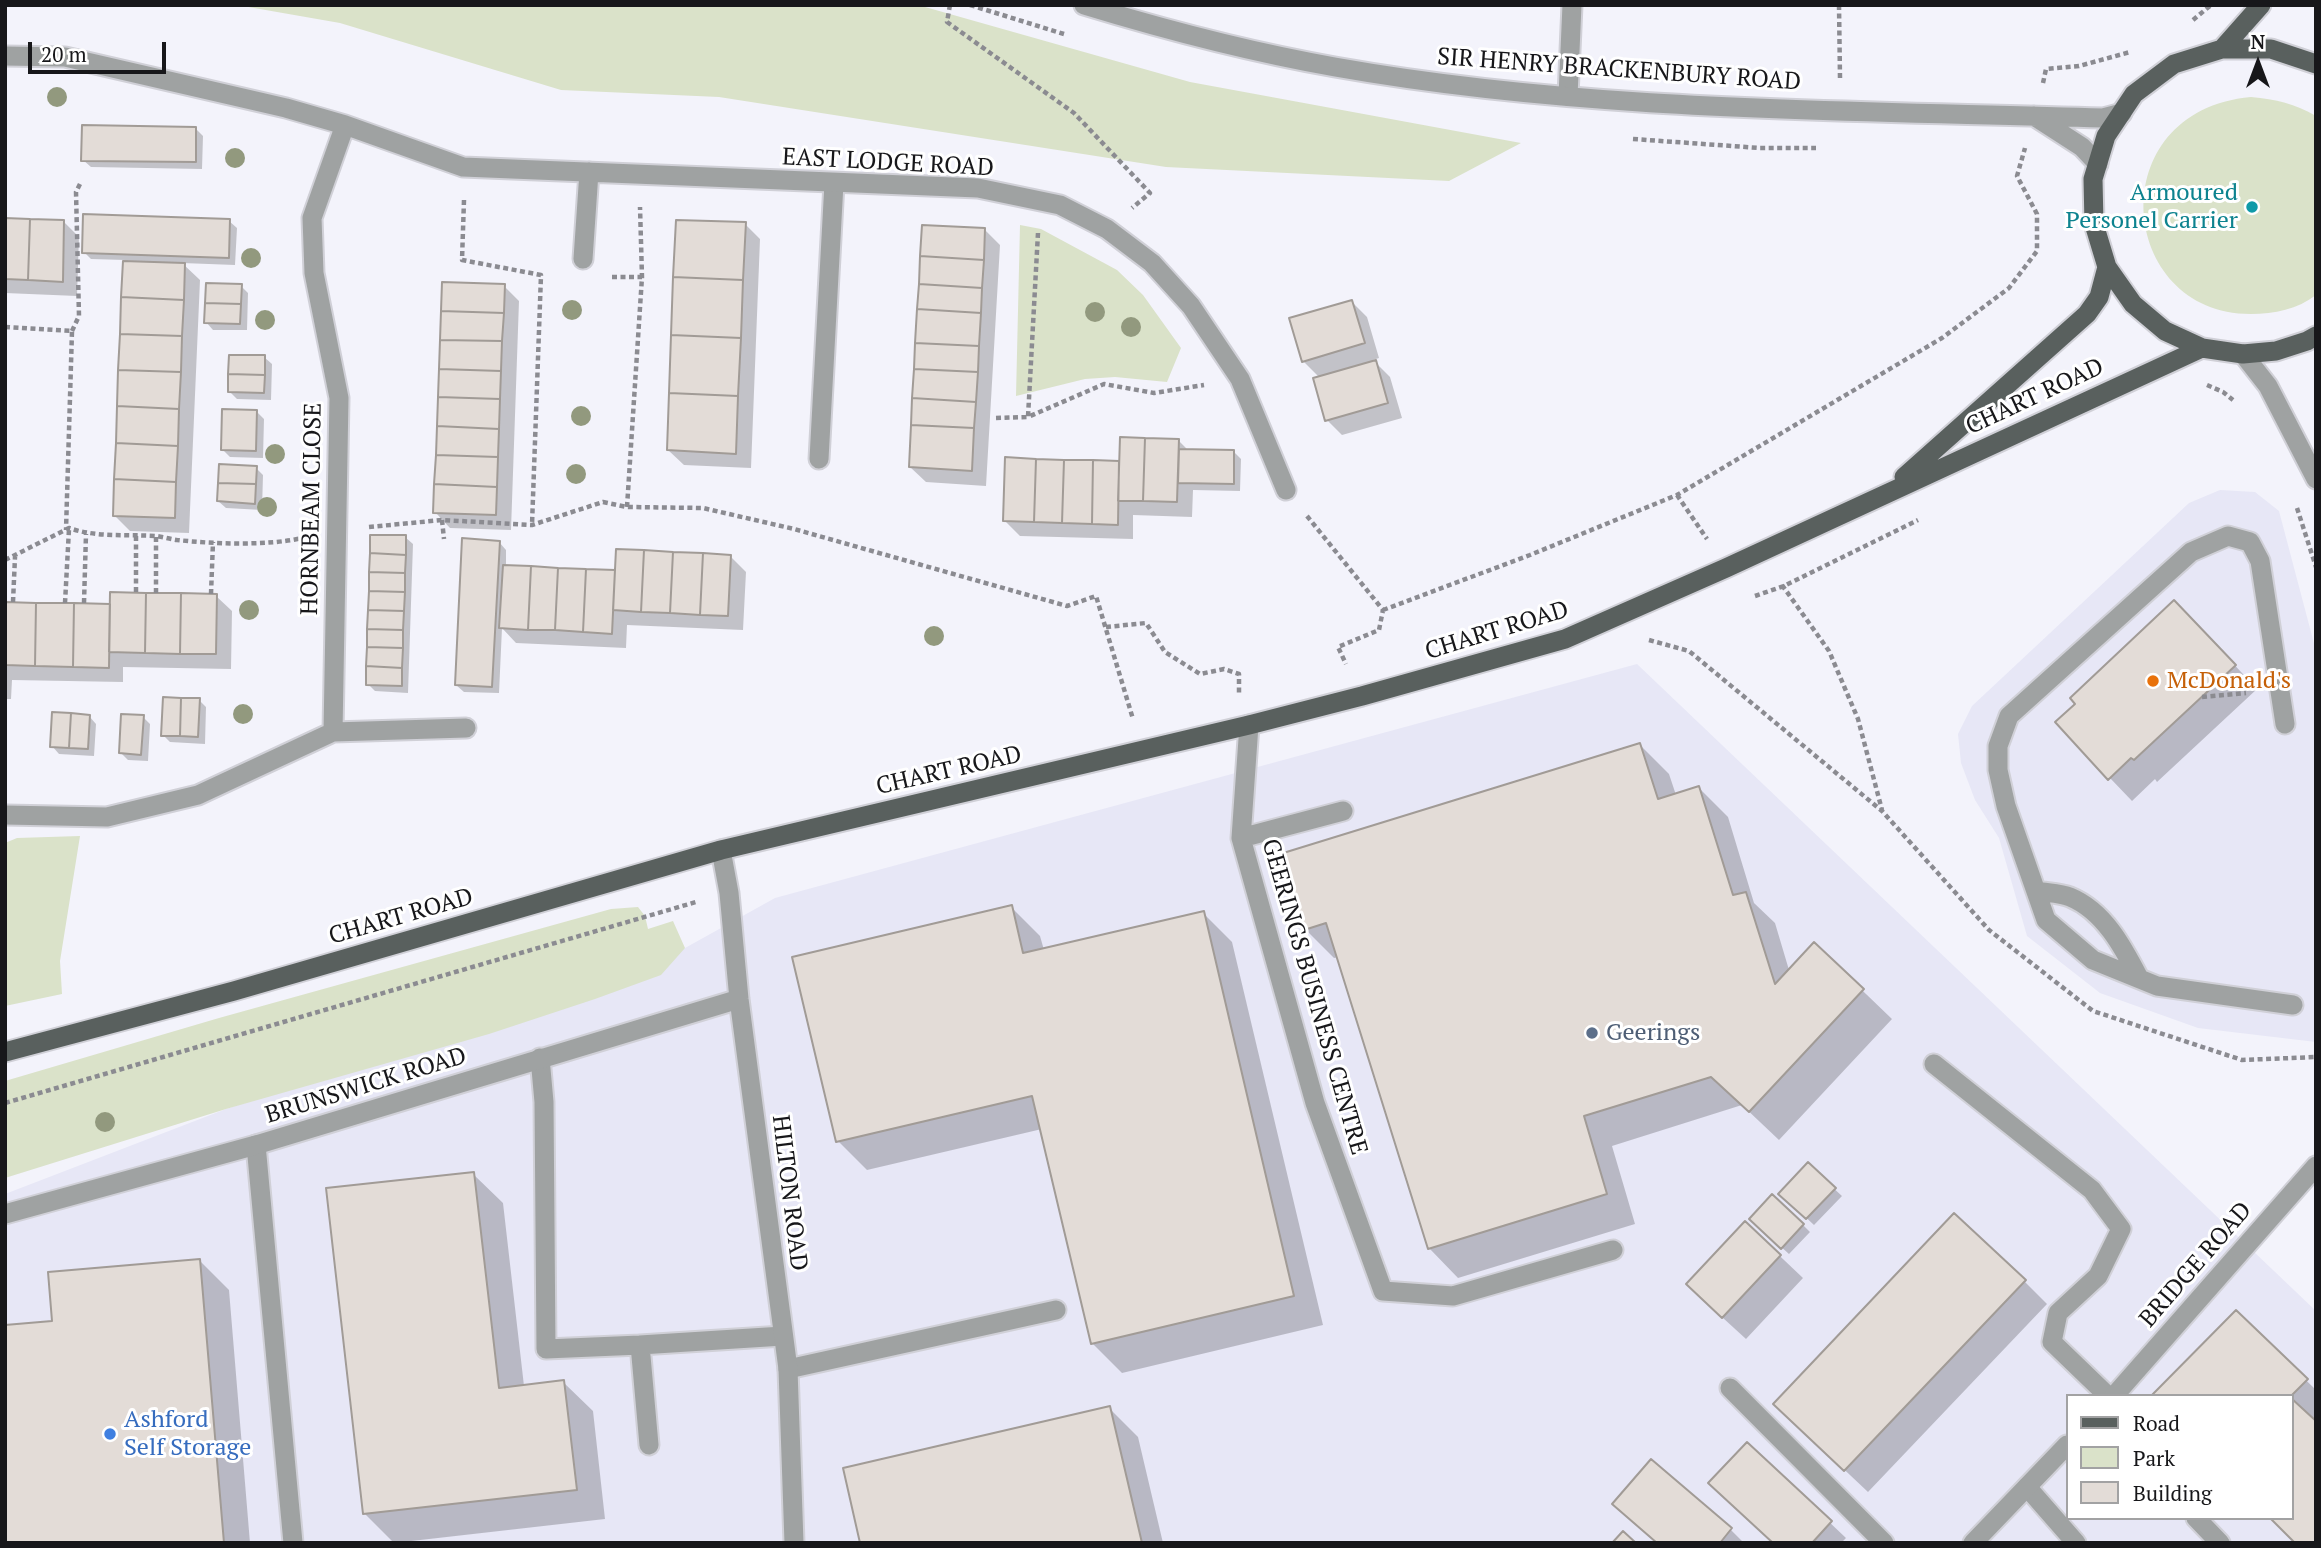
<!DOCTYPE html>
<style>
body{margin:0}
#map{position:relative;width:2321px;height:1548px;overflow:hidden;background:#f3f3fb;font-family:"PT Serif",serif}
canvas{display:block}
.frame{position:absolute;inset:0;border:7px solid #17171a;pointer-events:none}
.legend{position:absolute;left:2066px;top:1394px;width:228px;height:126px;box-sizing:border-box;background:#fff;border:2px solid #a2a2a3;margin:0;padding:9px 12px;list-style:none;font-size:21px;color:#17171a}
.legend li{display:flex;align-items:center;gap:14px;height:35px}
.legend b{width:35px;border:2px solid #a2a2a3}
.north{position:absolute;left:2223px;top:28px;width:70px;height:70px;-webkit-text-stroke:5px #fff;paint-order:stroke;rotate:0deg;font-size:19px;font-weight:700;line-height:28px;text-align:center;color:#17171a}
.north::after{content:'';display:block;margin:auto;width:24px;height:32px;background:#17171a;clip-path:polygon(50% 0,100% 100%,50% 72%,0 100%)}
.scale{position:absolute;left:28px;top:42px;width:138px;height:32px;box-sizing:border-box;border:4px solid #17171a;border-top:0;padding-left:9px;font-size:21px;line-height:24px;white-space:nowrap;color:#17171a;-webkit-text-stroke:5px #fff;paint-order:stroke}
</style>
<div id="map">
<canvas width="2321" height="1548"></canvas>
<div class="frame"></div>
<ul class="legend">
<li><b style="height:9px;background:#59605e"></b>Road</li>
<li><b style="height:19px;background:#dae2c9"></b>Park</li>
<li><b style="height:19px;background:#e3dcd7"></b>Building</li>
</ul>
<div class="north">N</div>
<div class="scale">20 m</div>
</div>
<script>
const ctx = document.querySelector('canvas').getContext('2d');
ctx.lineJoin = 'round';
function paint(path, color) { ctx.fillStyle = color; ctx.fill(path, 'evenodd'); }
function strokePath(path, color, width, dash) { ctx.strokeStyle = color; ctx.lineWidth = width; ctx.lineCap = dash ? 'butt' : 'round'; ctx.setLineDash(dash || []); ctx.stroke(path); }
function label(font, color, halo, rows, align = 'center') {
  ctx.font = font + ' "PT Serif",serif'; ctx.lineWidth = 6; ctx.setLineDash([]); ctx.textBaseline = 'middle'; ctx.strokeStyle = halo; ctx.fillStyle = color; for (const [text, x, y, turn = 0] of rows) {
    ctx.save(); ctx.translate(x, y); ctx.rotate((+turn || 0) * Math.PI / 180); ctx.textAlign = isNaN(turn) ? turn : align; if (halo) ctx.strokeText(text, 0, 0); ctx.fillText(text, 0, 0); ctx.restore();
  }
}
const built = new Path2D(`
 M 2220,490 L 2255,492 L 2279,511 L 2316,651 L 2316,1042 L 2198,1028 L 2100,993 L 2027,936 L 1999,838 L 1975,800 L 1961,763 L 1958,734 L 1972,706 L 2189,503 Z
 M 1637,664 L 2316,1311 L 2316,1543 L 5,1543 L 5,1194 L 226,1109 L 685,948 L 775,898 ZM 2067,1396 L 2291,1396 L 2291,1518 L 2067,1518 Z`);
const green = new Path2D(`
 M 237,5 L 918,5 L 1190,82 L 1521,143 L 1449,181 L 1166,167 L 719,97 L 561,90 L 340,23 Z
 M 2251,97 C 2276,99 2295,104 2316,116 L 2316,295 C 2298,309 2274,314 2251,314 C 2117,314 2099,111 2251,97 Z
 M 1020,225 L 1041,229 L 1117,270 L 1143,295 L 1181,348 L 1167,382 L 1115,377 L 1085,379 L 1016,396 Z
 M 80,836 L 60,961 L 62,994 L 5,1006 L 5,843 L 17,838 Z
 M 638,907 L 645,916 L 648,929 L 673,921 L 685,948 L 661,975 L 595,999 L 489,1034 L 226,1109 L 5,1178 L 5,1081 L 219,1018 L 611,909 Z`);
const shadow = new Path2D(`
 M 195,128 L 203,136 L 202,169 L 91,167 L 83,160 Z
 M 5,219 L 64,222 L 79,237 L 77,296 L 5,293 Z
 M 229,221 L 237,228 L 235,265 L 182,263 L 200,280 L 189,533 L 130,531 L 114,515 L 125,260 L 91,259 L 84,252 Z
 M 745,224 L 760,239 L 751,468 L 684,465 L 668,450 Z
 M 985,230 L 1000,245 L 986,486 L 926,482 L 910,467 Z
 M 241,286 L 248,293 L 247,330 L 213,330 L 206,322 Z
 M 504,286 L 519,301 L 511,530 L 450,528 L 435,512 Z
 M 1352,302 L 1367,317 L 1379,358 L 1373,360 L 1390,377 L 1402,418 L 1342,435 L 1327,420 L 1320,378 L 1303,361 Z
 M 264,357 L 272,364 L 271,400 L 237,399 L 230,392 Z
 M 257,412 L 264,419 L 263,458 L 230,457 L 223,450 Z
 M 1179,441 L 1189,451 L 1233,451 L 1241,459 L 1240,491 L 1193,490 L 1192,517 L 1133,515 L 1133,539 L 1020,536 L 1005,521 L 1007,459 L 1121,463 Z
 M 256,468 L 263,475 L 262,510 L 226,508 L 218,501 Z
 M 405,537 L 413,544 L 408,693 L 375,691 L 368,684 Z
 M 499,542 L 506,550 L 506,567 L 616,572 L 730,556 L 746,572 L 743,630 L 627,625 L 626,648 L 516,643 L 502,628 L 499,693 L 464,692 L 456,685 Z
 M 216,596 L 232,611 L 231,669 L 123,667 L 123,682 L 12,680 L 11,699 L 5,699 L 5,604 L 111,606 Z
 M 2197,625 L 2257,689 L 2157,782 L 2155,779 L 2132,801 L 2110,778 Z
 M 199,700 L 206,707 L 205,744 L 170,742 L 163,735 Z
 M 89,716 L 96,724 L 94,756 L 59,754 L 52,746 Z
 M 143,717 L 150,724 L 148,761 L 128,760 L 121,753 Z
 M 1640,745 L 1669,774 L 1676,795 L 1699,788 L 1728,817 L 1754,903 L 1775,923 L 1789,970 L 1814,944 L 1892,1019 L 1779,1140 L 1742,1105 L 1612,1146 L 1635,1224 L 1458,1278 L 1429,1248 L 1339,957 L 1334,958 L 1305,929 Z
 M 1011,907 L 1040,936 L 1044,950 L 1203,913 L 1232,942 L 1323,1325 L 1122,1373 L 1092,1343 L 1042,1129 L 867,1170 L 838,1141 Z
 M 1808,1165 L 1842,1196 L 1814,1225 L 1781,1194 Z
 M 473,1174 L 503,1203 L 524,1386 L 563,1382 L 593,1411 L 605,1519 L 394,1543 L 365,1514 Z
 M 1745,1223 L 1803,1278 L 1746,1339 L 1711,1307 Z
 M 1803,1225 L 1810,1232 L 1789,1254 L 1758,1226 Z
 M 199,1260 L 229,1290 L 250,1543 L 5,1543 L 54,1323 Z
 M 2025,1282 L 2047,1304 L 1868,1492 L 1798,1426 Z
 M 2236,1312 L 2316,1390 L 2316,1543 L 2291,1518 L 2291,1396 Z
 M 1109,1408 L 1138,1437 L 1163,1543 L 862,1543 Z
 M 1747,1444 L 1846,1538 L 1841,1543 L 1774,1543 Z
 M 1651,1461 L 1731,1530 L 1744,1543 L 1657,1543 L 1629,1519 L 1614,1504 Z`);
const building = new Path2D(`
 M 82,125 L 196,127 L 196,162 L 81,161 Z
 M 83,214 L 230,219 L 229,258 L 82,253 Z
 M 5,218 L 30,219 L 28,280 L 5,279 Z
 M 30,219 L 64,220 L 63,282 L 28,280 Z
 M 676,220 L 746,222 L 743,280 L 673,277 Z
 M 922,225 L 985,228 L 984,260 L 920,256 Z
 M 920,256 L 984,260 L 982,288 L 919,284 Z
 M 123,261 L 185,263 L 184,300 L 121,297 Z
 M 673,277 L 743,280 L 741,338 L 671,335 Z
 M 442,282 L 505,284 L 504,313 L 441,311 Z
 M 206,283 L 242,284 L 241,304 L 205,303 Z
 M 919,284 L 982,288 L 981,313 L 917,309 Z
 M 121,297 L 184,300 L 182,336 L 120,334 Z
 M 1352,300 L 1365,343 L 1302,362 L 1289,318 Z
 M 205,303 L 241,304 L 240,324 L 204,323 Z
 M 917,309 L 981,313 L 979,346 L 915,343 Z
 M 441,311 L 504,313 L 502,341 L 440,340 Z
 M 120,334 L 182,336 L 181,372 L 118,370 Z
 M 671,335 L 741,338 L 738,396 L 669,393 Z
 M 440,340 L 502,341 L 501,371 L 439,369 Z
 M 915,343 L 979,346 L 978,372 L 914,369 Z
 M 229,355 L 265,355 L 265,375 L 228,374 Z
 M 1376,360 L 1388,403 L 1325,421 L 1313,378 Z
 M 439,369 L 501,371 L 500,399 L 438,397 Z
 M 914,369 L 978,372 L 976,402 L 912,398 Z
 M 118,370 L 181,372 L 179,409 L 117,406 Z
 M 228,374 L 265,375 L 264,393 L 228,392 Z
 M 669,393 L 738,396 L 736,454 L 667,450 Z
 M 438,397 L 500,399 L 499,429 L 437,426 Z
 M 912,398 L 976,402 L 974,428 L 911,425 Z
 M 117,406 L 179,409 L 178,446 L 116,443 Z
 M 222,409 L 257,410 L 256,451 L 221,450 Z
 M 911,425 L 974,428 L 972,471 L 909,467 Z
 M 437,426 L 499,429 L 498,457 L 436,455 Z
 M 1120,437 L 1145,438 L 1143,501 L 1118,501 Z
 M 1145,438 L 1179,439 L 1177,502 L 1143,501 Z
 M 116,443 L 178,446 L 176,482 L 114,479 Z
 M 1179,449 L 1234,450 L 1234,484 L 1178,483 Z
 M 436,455 L 498,457 L 497,487 L 434,484 Z
 M 1005,457 L 1036,459 L 1034,522 L 1003,521 Z
 M 1036,459 L 1064,460 L 1062,523 L 1034,522 Z
 M 1064,460 L 1093,460 L 1092,524 L 1062,523 Z
 M 1093,460 L 1119,461 L 1118,525 L 1092,524 Z
 M 219,464 L 257,466 L 256,484 L 218,483 Z
 M 114,479 L 176,482 L 175,518 L 113,516 Z
 M 218,483 L 256,484 L 255,504 L 217,501 Z
 M 434,484 L 497,487 L 496,515 L 433,513 Z
 M 370,535 L 406,535 L 406,555 L 370,553 Z
 M 462,538 L 500,541 L 492,687 L 455,685 Z
 M 616,549 L 644,550 L 641,612 L 613,610 Z
 M 644,550 L 673,552 L 670,613 L 641,612 Z
 M 673,552 L 703,553 L 700,615 L 670,613 Z
 M 370,553 L 406,555 L 405,573 L 369,572 Z
 M 703,553 L 731,555 L 728,616 L 700,615 Z
 M 503,565 L 531,566 L 528,630 L 499,628 Z
 M 531,566 L 558,568 L 555,630 L 528,630 Z
 M 558,568 L 586,569 L 583,632 L 555,630 Z
 M 586,569 L 615,570 L 612,634 L 583,632 Z
 M 369,572 L 405,573 L 405,592 L 369,591 Z
 M 369,591 L 405,592 L 404,611 L 368,610 Z
 M 110,592 L 146,593 L 145,653 L 109,652 Z
 M 146,593 L 181,593 L 180,654 L 145,653 Z
 M 181,593 L 217,594 L 216,654 L 180,654 Z
 M 2174,600 L 2236,665 L 2134,760 L 2131,758 L 2108,780 L 2055,722 L 2075,704 L 2070,698 Z
 M 5,602 L 36,603 L 35,666 L 5,665 Z
 M 36,603 L 74,603 L 73,667 L 35,666 Z
 M 74,603 L 110,604 L 109,668 L 73,667 Z
 M 368,610 L 404,611 L 403,630 L 367,629 Z
 M 367,629 L 403,630 L 403,648 L 367,647 Z
 M 367,647 L 403,648 L 402,668 L 366,666 Z
 M 366,666 L 402,668 L 402,686 L 366,685 Z
 M 163,697 L 181,698 L 180,736 L 161,736 Z
 M 181,698 L 200,698 L 198,737 L 180,736 Z
 M 52,712 L 71,713 L 69,748 L 50,747 Z
 M 71,713 L 90,715 L 88,749 L 69,748 Z
 M 121,714 L 144,715 L 141,755 L 119,753 Z
 M 1640,743 L 1658,799 L 1699,786 L 1733,895 L 1746,892 L 1775,984 L 1814,942 L 1864,989 L 1749,1112 L 1711,1077 L 1584,1116 L 1607,1194 L 1428,1249 L 1326,923 L 1304,930 L 1280,854 Z
 M 1012,905 L 1023,953 L 1204,911 L 1294,1296 L 1091,1344 L 1032,1096 L 836,1142 L 792,957 Z
 M 1808,1162 L 1836,1188 L 1806,1219 L 1778,1194 Z
 M 474,1172 L 499,1388 L 564,1380 L 577,1490 L 363,1514 L 326,1188 Z
 M 1772,1194 L 1804,1224 L 1781,1249 L 1749,1219 Z
 M 1954,1213 L 2026,1280 L 1844,1471 L 1773,1404 Z
 M 1745,1221 L 1781,1255 L 1722,1318 L 1686,1284 Z
 M 200,1259 L 224,1543 L 5,1543 L 5,1325 L 52,1321 L 48,1272 Z
 M 2236,1310 L 2308,1379 L 2291,1396 L 2151,1396 Z
 M 2291,1398 L 2316,1421 L 2316,1543 L 2295,1543 L 2270,1518 L 2291,1518 Z
 M 1110,1406 L 1142,1543 L 860,1543 L 843,1468 Z
 M 1747,1442 L 1832,1521 L 1812,1543 L 1773,1543 L 1708,1483 Z
 M 1651,1459 L 1732,1528 L 1720,1543 L 1657,1543 L 1612,1504 Z
 M 1623,1531 L 1636,1543 L 1612,1543 Z`);
const path = new Path2D(`
 M 950,5 L 947,22 L 1074,113 L 1150,193 L 1132,208
 M 970,5 L 1064,34
 M 1839,5 L 1840,78
 M 2193,20 L 2211,5
 M 2043,83 L 2046,69 L 2079,66 L 2130,52
 M 1633,139 L 1760,148 L 1816,148
 M 464,200 L 462,260 L 541,275 L 532,525
 M 1038,233 L 1028,417 L 1104,384 L 1154,393 L 1204,385
 M 612,277 L 642,277
 M 5,327 L 72,331 L 66,530
 M 72,331 L 79,316 L 76,192 L 81,182
 M 2207,385 L 2223,392 L 2233,400
 M 996,418 L 1028,417
 M 1677,495 L 1707,539
 M 627,507 L 642,277 L 640,207
 M 2297,508 L 2316,567
 M 1307,516 L 1383,610 L 1379,630 L 1338,647 L 1346,664
 M 442,520 L 444,539
 M 369,527 L 442,520 L 532,525 L 603,502 L 627,507 L 703,508 L 794,529 L 1067,606 L 1096,596 L 1133,719
 M 136,536 L 136,593
 M 5,560 L 69,528 C 98,538 126,534 156,536 C 163,537 170,539 177,540 C 214,544 267,546 302,538
 M 1782,585 L 1829,651 L 1858,719 L 1882,810
 M 156,593 L 156,536
 M 211,594 L 213,542
 M 1755,596 L 1784,586 L 1918,520
 M 13,602 L 15,557
 M 65,603 L 69,529
 M 84,603 L 86,534
 M 1383,610 L 1530,555 L 1677,495 L 1942,338 L 2009,288 L 2037,251 L 2037,214 L 2017,176 L 2025,148
 M 1106,627 L 1146,623 L 1165,652 L 1200,674 L 1224,669 L 1239,674 L 1239,693
 M 1649,640 L 1689,651 L 1882,811 L 1989,930 L 2093,1011 L 2242,1060 L 2316,1057
 M 2202,697 L 2246,693
 M 5,1103 L 696,902`);
const service = new Path2D(`
 M 1568,96 L 1572,5
 M 819,459 L 834,183
 M 2285,724 L 2260,561 L 2250,542 L 2228,536 L 2191,552 L 2009,716 L 1998,746 L 1998,770 L 2006,806 L 2046,920 L 2093,960 L 2157,986 L 2293,1005
 M 1249,725 L 1241,838 L 1315,1103 L 1383,1291 L 1453,1296 L 1613,1250
 M 1241,838 L 1343,811
 M 2037,891 C 2047,893 2060,893 2070,897 C 2104,911 2123,947 2139,978
 M 540,1058 L 544,1102 L 546,1349 L 640,1345 L 649,1445
 M 1934,1064 L 2092,1190 L 2121,1229 L 2098,1276 L 2058,1313 L 2052,1342 L 2108,1396
 M 256,1145 L 293,1543
 M 640,1345 L 783,1336
 M 788,1369 L 1056,1310
 M 1730,1388 L 1884,1543
 M 2027,1487 L 2076,1543
 M 2196,1518 L 2220,1543`);
const minor = new Path2D(`
 M 1084,5 C 1166,30 1250,52 1335,67 C 1588,112 1847,110 2103,118 L 2122,113
 M 5,56 L 65,57 L 286,108 L 345,125 L 463,167 L 978,188 L 1060,205 L 1107,229 L 1152,263 L 1191,306 L 1240,379 L 1286,490
 M 2034,116 L 2082,147 L 2098,164
 M 583,259 L 589,172
 M 2243,354 L 2268,386 L 2316,479
 M 333,732 L 339,398 L 314,273 L 312,218 L 345,125
 M 5,815 L 107,817 L 198,795 L 333,732 L 466,728
 M 721,850 L 729,893 L 739,999 L 788,1369 L 794,1543
 M 5,1214 L 256,1145 L 739,999
 M 2114,1396 L 2316,1166
 M 1973,1543 L 2067,1445`);
const primary = new Path2D(`
 M 2222,49 L 2261,5
 M 2316,64 L 2271,49 L 2222,49 L 2174,64 L 2134,94 L 2106,136 L 2093,179 L 2094,224 L 2107,267 L 2133,304 L 2165,331 L 2202,348 L 2243,354 L 2276,351 L 2307,341 L 2316,336
 M 1904,477 L 2087,314 L 2099,297 L 2107,267
 M 5,1052 L 234,991 L 721,850 L 1249,725 L 1362,696 L 1565,639 L 1726,568 L 2202,348`);
const trees = [
 [57,97],
 [235,158],
 [251,258],
 [572,310],
 [1095,312],
 [265,320],
 [1131,327],
 [581,416],
 [275,454],
 [576,474],
 [267,507],
 [249,610],
 [934,636],
 [243,714],
 [105,1122]
];
const markers = [
 [2252,207,7,"#0f9aa8"],
 [2153,681,7,"#e8710a"],
 [1592,1033,7,"#5c6f8a"],
 [110,1434,7,"#3f7fe0"]
];
const streetNames = [
 ["SIR HENRY BRACKENBURY ROAD",1619,70,4],
 ["EAST LODGE ROAD",888,163,3],
 ["CHART ROAD",2035,397,-25],
 ["HORNBEAM CLOSE",312,509,-89],
 ["CHART ROAD",1497,631,-17],
 ["CHART ROAD",949,771,-13],
 ["CHART ROAD",401,917,-16],
 ["GEERINGS BUSINESS CENTRE",1314,997,74],
 ["BRUNSWICK ROAD",366,1086,-17],
 ["HILTON ROAD",789,1193,83],
 ["BRIDGE ROAD",2196,1265,-49]
];
const cultureNames = [
 ["Armoured",2238,193],
 ["Personel Carrier",2238,221]
];
const foodNames = [
 ["McDonald's",2167,681]
];
const serviceNames = [
 ["Geerings",1606,1033]
];
const shopNames = [
 ["Ashford",124,1420],
 ["Self Storage",124,1448]
];
paint(built, '#e7e7f6');
paint(green, '#dae2c9');
paint(shadow, '#0003');
paint(building, '#e3dcd7');
strokePath(building, '#a19b96', 2);
strokePath(service, '#d0d0d7', 23);
strokePath(minor, '#d0d0d7', 23);
strokePath(primary, '#d0d0d7', 23);
strokePath(path, '#8b8b91', 4.5, [5, 3.5]);
strokePath(service, '#9fa2a2', 19);
strokePath(minor, '#9fa2a2', 19);
strokePath(primary, '#59605e', 19);
ctx.fillStyle = '#92997e';
for (const [x, y] of trees) { ctx.beginPath(); ctx.arc(x, y, 10, 0, 2 * Math.PI); ctx.fill(); }
for (const [x, y, r, color] of markers) { const dot = new Path2D(); dot.arc(x, y, r, 0, 2 * Math.PI); ctx.fillStyle = color; ctx.fill(dot); strokePath(dot, '#fff', 2.5); }
label('24px', '#17171a', '#fff', streetNames);
label('24px', '#0d838f', '#fff', cultureNames, 'right');
label('24px', '#c56008', '#fff', foodNames, 'left');
label('24px', '#4e5e75', '#fff', serviceNames, 'left');
label('24px', '#366cbe', '#fff', shopNames, 'left');
</script>
